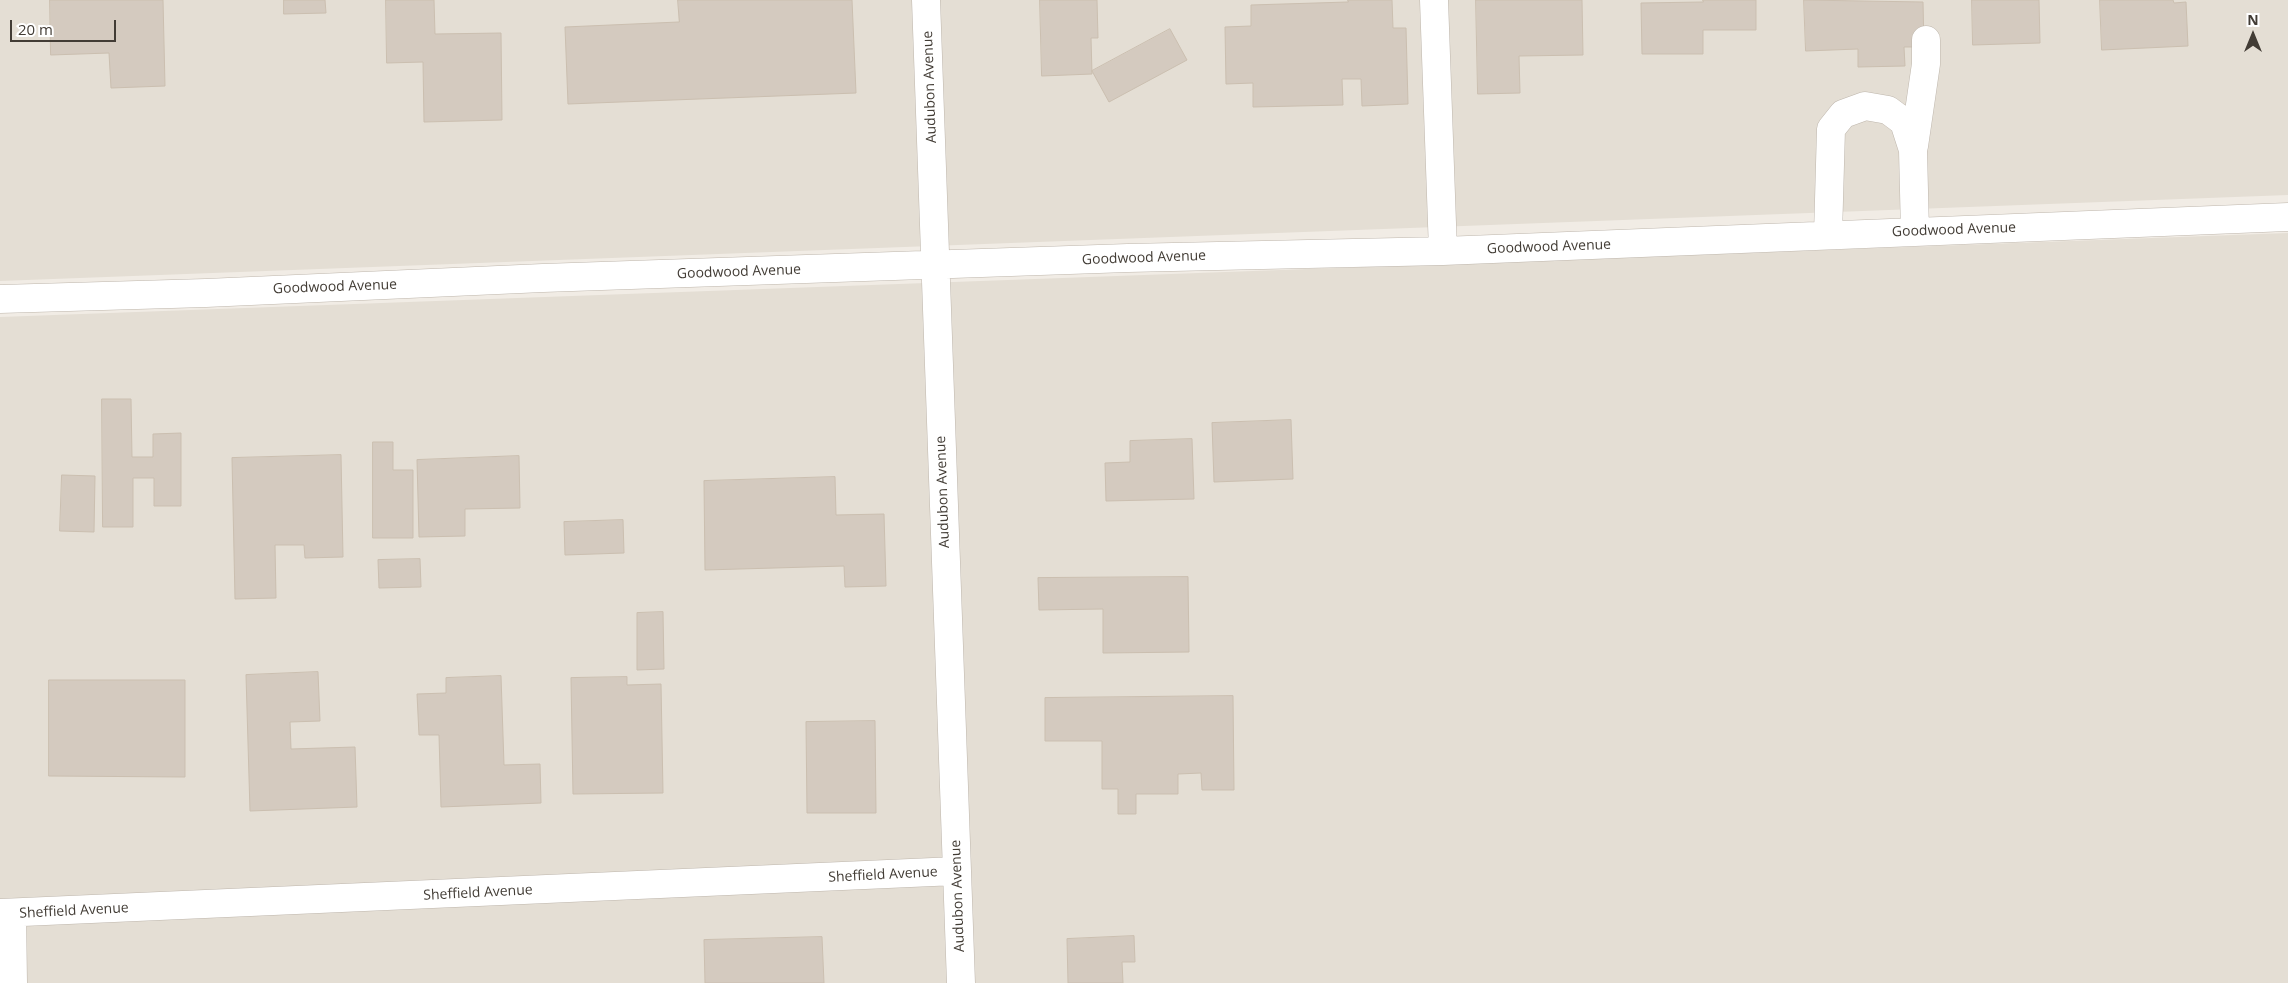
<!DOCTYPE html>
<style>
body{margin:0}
#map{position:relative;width:2288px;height:983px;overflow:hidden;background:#f1ece5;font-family:"Open Sans",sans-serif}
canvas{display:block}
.north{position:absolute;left:2228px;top:10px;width:50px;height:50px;-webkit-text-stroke:4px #fff;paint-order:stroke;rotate:0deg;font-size:14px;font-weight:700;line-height:20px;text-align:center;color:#423c35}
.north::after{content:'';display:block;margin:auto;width:18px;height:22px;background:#423c35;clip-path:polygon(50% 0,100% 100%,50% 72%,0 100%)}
.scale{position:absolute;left:10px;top:20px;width:106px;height:22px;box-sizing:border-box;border:2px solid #423c35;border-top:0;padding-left:6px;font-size:15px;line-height:18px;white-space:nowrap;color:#423c35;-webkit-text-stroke:4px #fff;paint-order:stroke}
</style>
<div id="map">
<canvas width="2288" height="983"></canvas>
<div class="north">N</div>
<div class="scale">20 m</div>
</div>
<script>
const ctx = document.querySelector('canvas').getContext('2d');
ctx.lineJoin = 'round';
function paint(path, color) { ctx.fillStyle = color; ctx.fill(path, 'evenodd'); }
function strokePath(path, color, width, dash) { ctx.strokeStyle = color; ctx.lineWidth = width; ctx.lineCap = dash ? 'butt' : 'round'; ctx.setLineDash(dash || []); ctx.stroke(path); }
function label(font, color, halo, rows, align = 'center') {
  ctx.font = font + ' "Open Sans",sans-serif'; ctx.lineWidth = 5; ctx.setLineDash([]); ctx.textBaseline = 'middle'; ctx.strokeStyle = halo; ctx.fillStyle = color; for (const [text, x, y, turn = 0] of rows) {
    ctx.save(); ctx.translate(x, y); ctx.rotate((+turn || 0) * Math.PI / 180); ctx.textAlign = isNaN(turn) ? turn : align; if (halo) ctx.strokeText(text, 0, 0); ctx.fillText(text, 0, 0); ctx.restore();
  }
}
const residential = new Path2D(`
 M 0,0 L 2288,0 L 2288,195 L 0,281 Z
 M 2288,233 L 2288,983 L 0,983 L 0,317 Z`);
const building = new Path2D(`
 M 50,0 L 163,0 L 165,86 L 111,88 L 109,53 L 51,55 Z
 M 284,0 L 325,0 L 326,13 L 284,14 Z
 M 386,0 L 434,0 L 435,34 L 501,33 L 502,120 L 424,122 L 423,62 L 387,63 Z
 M 678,0 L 852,0 L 856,93 L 568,104 L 565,27 L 679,22 Z
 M 1040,0 L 1097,0 L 1098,38 L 1091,38 L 1092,74 L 1042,76 Z
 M 1348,0 L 1392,0 L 1393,28 L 1406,28 L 1408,104 L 1362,106 L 1361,79 L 1342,79 L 1343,105 L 1253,107 L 1253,83 L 1226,84 L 1225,27 L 1251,26 L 1251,5 L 1348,2 Z
 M 1476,0 L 1582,0 L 1583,55 L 1519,56 L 1520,93 L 1478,94 Z
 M 1703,0 L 1756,0 L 1756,30 L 1703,30 L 1703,54 L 1642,54 L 1641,3 L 1703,2 Z
 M 1804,0 L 1923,2 L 1924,47 L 1904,47 L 1905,66 L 1858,67 L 1858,49 L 1806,51 Z
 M 1972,0 L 2039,0 L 2040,43 L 1973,45 Z
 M 2100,0 L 2173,0 L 2174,3 L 2186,2 L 2188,46 L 2102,50 Z
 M 1170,29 L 1187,60 L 1109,102 L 1092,71 Z
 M 102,399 L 131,399 L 132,457 L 153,457 L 153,434 L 181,433 L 181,506 L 154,506 L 154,478 L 133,478 L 133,527 L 103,527 Z
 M 1291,420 L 1293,479 L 1214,482 L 1212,423 Z
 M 1192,439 L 1194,499 L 1106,501 L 1105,463 L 1130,462 L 1130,441 Z
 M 373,442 L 393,442 L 393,470 L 413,470 L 413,538 L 373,538 Z
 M 341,455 L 343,557 L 305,558 L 304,545 L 275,545 L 276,598 L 235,599 L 232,458 Z
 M 519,456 L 520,508 L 465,509 L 465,536 L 419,537 L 417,460 Z
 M 62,475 L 95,476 L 94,532 L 60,531 Z
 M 835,477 L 836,515 L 884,514 L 886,586 L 845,587 L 844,566 L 705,570 L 704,481 Z
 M 623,520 L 624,553 L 565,555 L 564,522 Z
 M 420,559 L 421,587 L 379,588 L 378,560 Z
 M 1188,577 L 1189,652 L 1103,653 L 1103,609 L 1039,610 L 1038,578 Z
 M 663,612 L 664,669 L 637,670 L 637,613 Z
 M 318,672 L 320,721 L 290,722 L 291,749 L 355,747 L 357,807 L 250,811 L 246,675 Z
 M 501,676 L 504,765 L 540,764 L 541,803 L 441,807 L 439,735 L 419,735 L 417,694 L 446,693 L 446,678 Z
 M 627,677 L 627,685 L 661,684 L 663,793 L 573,794 L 571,678 Z
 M 49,680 L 185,680 L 185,777 L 49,776 Z
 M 1233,696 L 1234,790 L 1202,790 L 1201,773 L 1178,774 L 1178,794 L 1136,794 L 1136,814 L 1118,814 L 1118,789 L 1102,789 L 1102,741 L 1045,741 L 1045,698 Z
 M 875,721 L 876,813 L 807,813 L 806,722 Z
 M 1134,936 L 1135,962 L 1122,962 L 1123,983 L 1068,983 L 1067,939 Z
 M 822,937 L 824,983 L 705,983 L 704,940 Z`);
const minor = new Path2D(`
 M 926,0 L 961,983
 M 1434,0 L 1443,251
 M 1914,146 L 1926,64 L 1926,40
 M 1828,235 L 1831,129 L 1843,114 L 1865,106 L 1888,110 L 1904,122 L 1913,150 L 1915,232
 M 0,299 L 206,293 L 543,278 L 1128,258 L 1443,251 L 2288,217
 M 0,913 L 956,871
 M 12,913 L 13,983`);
const streetNames = [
 ["Audubon Avenue",930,87,-92],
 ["Goodwood Avenue",1954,230,-2],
 ["Goodwood Avenue",1549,247,-2],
 ["Goodwood Avenue",1144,258,-2],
 ["Goodwood Avenue",739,272,-2],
 ["Goodwood Avenue",335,287,-2],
 ["Audubon Avenue",943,492,-92],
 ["Sheffield Avenue",883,875,-3],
 ["Sheffield Avenue",478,893,-3],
 ["Audubon Avenue",958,896,-92],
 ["Sheffield Avenue",74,911,-3]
];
paint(residential, '#e4ded4');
paint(building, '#d4cabf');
strokePath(building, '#cbbfb0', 1);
strokePath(minor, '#beb6ac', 29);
strokePath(minor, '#fff', 28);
label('14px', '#423c35', '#fff', streetNames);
</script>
